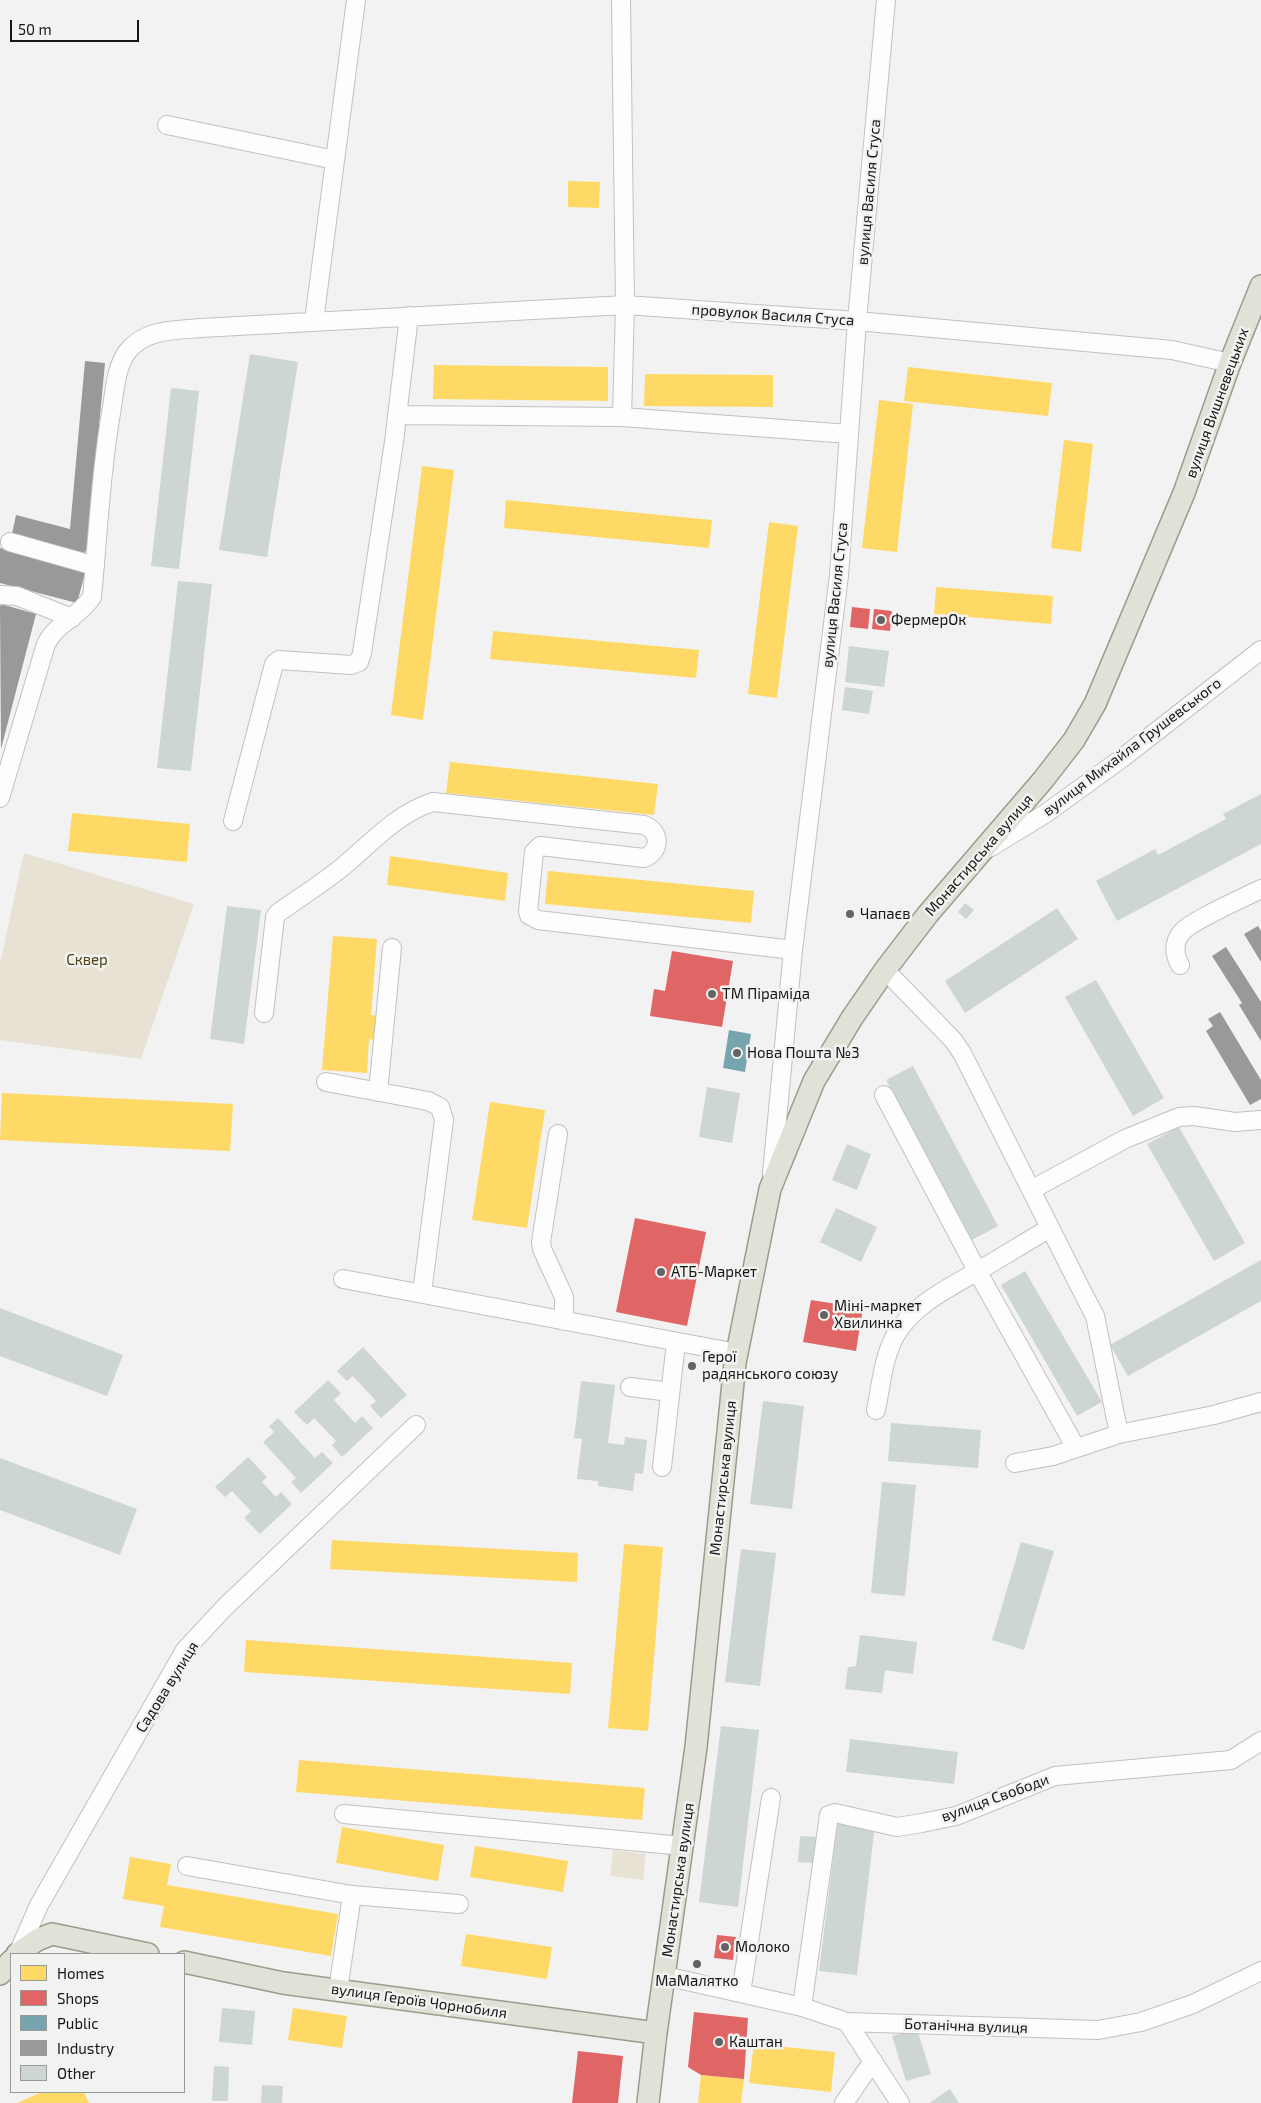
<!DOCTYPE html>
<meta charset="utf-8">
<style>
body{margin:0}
#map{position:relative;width:1261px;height:2103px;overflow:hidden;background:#f2f2f2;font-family:"Exo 2",sans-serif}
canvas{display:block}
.legend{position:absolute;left:10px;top:1953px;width:175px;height:140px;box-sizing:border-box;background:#f1f3f1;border:1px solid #999b99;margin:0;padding:6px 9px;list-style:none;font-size:15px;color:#151615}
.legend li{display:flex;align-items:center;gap:10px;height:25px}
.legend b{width:25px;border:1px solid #999b99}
.scale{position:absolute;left:10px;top:20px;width:129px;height:22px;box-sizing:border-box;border:2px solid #151615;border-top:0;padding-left:6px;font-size:15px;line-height:18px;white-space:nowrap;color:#151615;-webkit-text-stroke:4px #f1f3f1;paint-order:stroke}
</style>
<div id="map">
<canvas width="1261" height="2103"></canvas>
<ul class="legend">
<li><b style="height:14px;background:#ffd966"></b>Homes</li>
<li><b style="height:14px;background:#e06666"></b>Shops</li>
<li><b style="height:14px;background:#76a5af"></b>Public</li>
<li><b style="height:14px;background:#999"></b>Industry</li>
<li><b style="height:14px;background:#cdd6d3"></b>Other</li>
</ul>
<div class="scale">50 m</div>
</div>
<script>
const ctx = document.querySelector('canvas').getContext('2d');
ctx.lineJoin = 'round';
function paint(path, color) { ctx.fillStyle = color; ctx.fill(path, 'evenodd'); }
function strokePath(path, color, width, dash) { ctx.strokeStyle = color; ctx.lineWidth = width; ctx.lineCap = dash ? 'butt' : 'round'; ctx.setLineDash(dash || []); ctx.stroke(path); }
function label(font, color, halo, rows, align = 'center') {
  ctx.font = font + ' "Exo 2",sans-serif'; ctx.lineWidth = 5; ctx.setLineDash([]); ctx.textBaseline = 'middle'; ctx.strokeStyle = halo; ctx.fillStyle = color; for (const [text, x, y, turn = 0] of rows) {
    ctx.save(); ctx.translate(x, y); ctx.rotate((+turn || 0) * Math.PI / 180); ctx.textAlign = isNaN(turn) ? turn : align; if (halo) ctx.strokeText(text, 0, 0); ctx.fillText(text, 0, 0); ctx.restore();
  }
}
const green = new Path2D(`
 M 24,853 L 194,904 L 141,1059 L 0,1040 L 0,963 Z
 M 613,1850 L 646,1854 L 643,1880 L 610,1876 Z`);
const homes = new Path2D(`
 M 568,181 L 600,182 L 599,208 L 568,207 Z
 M 434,365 L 608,367 L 608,401 L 433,399 Z
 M 908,367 L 1052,383 L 1048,416 L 904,401 Z
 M 645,374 L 773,375 L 773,407 L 644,406 Z
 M 879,400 L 913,404 L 897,552 L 862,548 Z
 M 1064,440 L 1093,444 L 1081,552 L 1051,548 Z
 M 422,466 L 454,470 L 423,720 L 391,715 Z
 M 506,500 L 712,520 L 709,548 L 504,528 Z
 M 769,522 L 798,526 L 777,698 L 748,694 Z
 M 936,587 L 1053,596 L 1051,624 L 934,614 Z
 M 493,631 L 699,650 L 696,678 L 490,659 Z
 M 450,762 L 658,784 L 654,815 L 446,793 Z
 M 72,813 L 190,824 L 187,862 L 68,851 Z
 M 390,856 L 508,873 L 505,901 L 387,885 Z
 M 548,871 L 754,891 L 751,923 L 545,904 Z
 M 333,936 L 377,939 L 371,1015 L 378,1016 L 375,1040 L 369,1039 L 367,1073 L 322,1070 Z
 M 2,1093 L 233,1104 L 230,1151 L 0,1140 Z
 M 490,1102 L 545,1110 L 527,1228 L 472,1220 Z
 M 332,1540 L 578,1553 L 577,1582 L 330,1569 Z
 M 624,1544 L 663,1547 L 648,1731 L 608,1728 Z
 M 246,1640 L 572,1663 L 570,1694 L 244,1672 Z
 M 299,1760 L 645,1788 L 642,1820 L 296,1792 Z
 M 342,1827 L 444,1845 L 438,1881 L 336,1863 Z
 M 475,1846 L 568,1861 L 563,1892 L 470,1877 Z
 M 130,1857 L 171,1864 L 167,1885 L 338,1914 L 331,1956 L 160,1927 L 164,1906 L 123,1899 Z
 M 466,1934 L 552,1947 L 547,1979 L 461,1966 Z
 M 293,2008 L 347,2016 L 342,2048 L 288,2040 Z
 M 754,2044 L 835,2052 L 831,2092 L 749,2083 Z
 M 701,2075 L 744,2079 L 741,2103 L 698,2103 Z
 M 42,2092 L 84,2092 L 89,2103 L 17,2103 Z`);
const shops = new Path2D(`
 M 852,607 L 870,609 L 868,629 L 850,627 Z
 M 874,609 L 892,611 L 890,631 L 872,629 Z
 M 672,951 L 733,961 L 722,1027 L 650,1016 L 654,989 L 665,991 Z
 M 635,1218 L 706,1232 L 687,1326 L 616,1312 Z
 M 811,1300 L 863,1308 L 856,1351 L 803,1342 Z
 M 717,1935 L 736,1937 L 733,1960 L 714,1958 Z
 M 694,2012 L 748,2018 L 744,2079 L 701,2075 L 688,2067 Z
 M 578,2051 L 623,2056 L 618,2103 L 572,2103 Z`);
const public = new Path2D(`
 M 729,1030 L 751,1034 L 745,1072 L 723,1068 Z`);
const industry = new Path2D(`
 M 85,361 L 105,363 L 88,543 L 85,553 L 12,534 L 16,515 L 70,529 Z
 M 0,548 L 86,570 L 77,603 L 0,583 Z
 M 1,604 L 36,614 L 1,749 L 0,607 Z
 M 1258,926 L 1261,931 L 1261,962 L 1244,934 Z
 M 1226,947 L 1261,1002 L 1261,1041 L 1239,1005 L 1242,1003 L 1212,956 Z
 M 1220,1012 L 1261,1080 L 1261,1099 L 1250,1105 L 1206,1031 L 1213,1026 L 1208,1019 Z`);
const building = new Path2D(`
 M 250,354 L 298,362 L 267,557 L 219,550 Z
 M 171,388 L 199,391 L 179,569 L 151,566 Z
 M 178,581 L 212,584 L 191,771 L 157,768 Z
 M 849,646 L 889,651 L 884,687 L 845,682 Z
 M 845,687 L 873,691 L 869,714 L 842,710 Z
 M 1261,794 L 1261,844 L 1117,921 L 1096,881 L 1155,849 L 1158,855 L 1226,819 L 1223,814 Z
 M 965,903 L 974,910 L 966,919 L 958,912 Z
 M 227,906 L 261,910 L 244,1044 L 210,1039 Z
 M 1057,908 L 1078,939 L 965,1013 L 945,981 Z
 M 1096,980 L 1164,1098 L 1133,1116 L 1065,997 Z
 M 913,1066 L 998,1226 L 972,1240 L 886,1080 Z
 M 707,1087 L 740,1093 L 732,1143 L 699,1137 Z
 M 1179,1127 L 1245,1243 L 1214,1261 L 1147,1144 Z
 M 847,1144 L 871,1154 L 857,1190 L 832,1180 Z
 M 836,1208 L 877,1227 L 861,1262 L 820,1242 Z
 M 1261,1260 L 1261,1301 L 1128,1376 L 1110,1345 Z
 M 1025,1271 L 1102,1402 L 1077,1416 L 1001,1285 Z
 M 0,1308 L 123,1355 L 107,1396 L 0,1356 Z
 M 363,1347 L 407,1395 L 381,1418 L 370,1406 L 376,1401 L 353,1376 L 347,1381 L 337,1371 Z
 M 328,1380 L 341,1393 L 334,1400 L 355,1423 L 362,1416 L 373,1428 L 342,1457 L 332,1445 L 336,1441 L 314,1418 L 307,1425 L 294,1412 Z
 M 581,1381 L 615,1385 L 608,1443 L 624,1445 L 625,1437 L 647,1440 L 643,1474 L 635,1473 L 633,1491 L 598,1486 L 598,1481 L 577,1479 L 582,1439 L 574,1438 Z
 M 763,1401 L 804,1406 L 792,1509 L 750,1504 Z
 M 278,1418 L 315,1458 L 322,1452 L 333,1463 L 301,1493 L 291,1482 L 296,1478 L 263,1442 L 274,1432 L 269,1426 Z
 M 891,1423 L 981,1430 L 978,1468 L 888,1461 Z
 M 248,1457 L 267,1477 L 262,1482 L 276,1497 L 281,1492 L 292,1504 L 260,1534 L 244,1518 L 251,1511 L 232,1491 L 225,1497 L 215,1487 Z
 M 0,1458 L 137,1509 L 120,1555 L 0,1510 Z
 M 882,1482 L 916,1485 L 905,1596 L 871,1593 Z
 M 1021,1542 L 1054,1551 L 1024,1650 L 992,1640 Z
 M 741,1549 L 776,1553 L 760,1686 L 725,1682 Z
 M 860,1635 L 917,1642 L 913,1674 L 885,1670 L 882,1693 L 845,1689 L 848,1667 L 856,1666 Z
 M 721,1726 L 759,1730 L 738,1907 L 699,1902 Z
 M 850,1739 L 958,1752 L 954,1784 L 846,1772 Z
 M 838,1820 L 875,1825 L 857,1975 L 819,1971 Z
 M 800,1836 L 817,1837 L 814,1863 L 798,1862 Z
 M 222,2008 L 255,2011 L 252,2045 L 219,2042 Z
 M 917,2029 L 931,2074 L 906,2081 L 892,2036 Z
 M 214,2066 L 229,2067 L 228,2101 L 212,2101 Z
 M 262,2085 L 283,2086 L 282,2103 L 261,2103 Z
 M 950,2089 L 959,2103 L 929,2103 Z`);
const minor = new Path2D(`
 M 621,0 L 625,305 L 622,417
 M 167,125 L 335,160
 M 314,321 L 356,0
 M 397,415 L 622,417 L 849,434
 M 10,542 L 95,566
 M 0,595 L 17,596 L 72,618
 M 0,798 L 46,644 C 57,622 78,618 92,597 C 98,534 101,470 112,407 C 115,388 116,368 127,352 C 144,329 176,330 201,328 L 625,305 L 857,321 L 1172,350 L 1230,363
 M 233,821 L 274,664 L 279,660 L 351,665 L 359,662 L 362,653 L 394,442 L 409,316
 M 989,848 L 1045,814 L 1121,759 L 1261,650
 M 1180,965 C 1174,954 1173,942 1182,932 C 1191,921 1245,897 1261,889
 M 885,970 L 953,1040 L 962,1053 L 1085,1297 L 1095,1316 L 1119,1434
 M 264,1013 L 275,917 L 278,913 C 300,897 325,882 346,864 C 373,841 398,813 433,802 L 644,825 C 662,832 660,852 644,858 L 540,846 L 534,852 L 528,911 L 529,915 L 538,920 L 793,950
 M 326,1082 L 428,1101 L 440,1107 L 444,1120 L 422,1293
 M 378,1092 L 392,948
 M 884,1095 L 981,1278 L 1076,1448
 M 558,1134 L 541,1242 L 542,1249 L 564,1297 L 564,1321
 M 772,1174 L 793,950 L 839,575 L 857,321 L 886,0
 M 1031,1190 L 1125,1139 L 1179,1117 L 1194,1116 L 1235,1122 L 1261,1120
 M 343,1279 L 737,1353
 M 630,1387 L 670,1392
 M 876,1410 C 881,1386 883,1358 895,1336 C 913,1305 948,1288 978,1271 C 1002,1257 1026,1242 1050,1228
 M 1015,1463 L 1053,1456 L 1119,1434 L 1214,1415 L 1261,1402
 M 662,1467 L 676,1342
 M 344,1814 L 683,1846
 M 187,1866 L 352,1895
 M 19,1951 L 39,1905 L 185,1650 L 224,1608 L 416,1425
 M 665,1976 L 802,2007 L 847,2022 L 1098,2030 L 1141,2022 L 1193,2004 L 1261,1971
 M 338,1990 L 352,1895 L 459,1904
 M 741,1993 L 771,1798
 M 802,2007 L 829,1815 L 835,1813 L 897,1827 L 922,1823 L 956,1816 L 1055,1776 L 1231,1760 L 1261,1741
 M 847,2022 L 900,2103
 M 844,2103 L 873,2061`);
const major = new Path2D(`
 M 17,1954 L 37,1940 L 52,1934 L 148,1954
 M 184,1962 L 283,1983 L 656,2033
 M 0,1974 L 11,1961
 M 648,2103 L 656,2033 L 696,1747 L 735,1363 L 770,1189 L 814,1081 L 852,1018 L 885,970 L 928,914 L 1043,780 L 1074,740 L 1095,704 L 1184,493 L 1230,363 L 1261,286`);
const markers = [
 [881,620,5,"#626362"],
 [850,914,5,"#626362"],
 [712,994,5,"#626362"],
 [737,1053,5,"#626362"],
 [661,1272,5,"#626362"],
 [824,1315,5,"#626362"],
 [692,1366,5,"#626362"],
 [725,1947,5,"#626362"],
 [697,1964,5,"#626362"],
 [719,2042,5,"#626362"]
];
const streetNames = [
 ["вулиця Василя Стуса",869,192,-85],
 ["провулок Василя Стуса",773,315,4],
 ["вулиця Вишневецьких",1217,403,-70],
 ["вулиця Василя Стуса",835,595,-84],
 ["вулиця Михайла Грушевського",1132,747,-37],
 ["Монастирська вулиця",979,855,-49],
 ["Монастирська вулиця",723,1478,-84],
 ["Садова вулиця",167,1687,-58],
 ["вулиця Свободи",995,1798,-20],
 ["Монастирська вулиця",678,1880,-82],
 ["вулиця Героїв Чорнобиля",419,2001,8],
 ["Ботанічна вулиця",966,2026,2]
];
const poiNames = [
 ["ФермерОк",891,620],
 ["Чапаєв",860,914],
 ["ТМ Піраміда",722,994],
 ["Нова Пошта №3",747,1053],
 ["АТБ-Маркет",671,1272],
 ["Міні-маркет",834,1306],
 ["Хвилинка",834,1323],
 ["Герої",702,1357],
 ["радянського союзу",702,1374],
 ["Молоко",735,1947],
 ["МаМалятко",697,1981,"center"],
 ["Каштан",729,2042]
];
const parkNames = [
 ["Сквер",87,960]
];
paint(green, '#e8e2d4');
paint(homes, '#ffd966');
paint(shops, '#e06666');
paint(public, '#76a5af');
paint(industry, '#999');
paint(building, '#cdd6d3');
strokePath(minor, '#c1c1c1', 20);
strokePath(major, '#9b9c8c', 24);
strokePath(minor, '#fdfdfd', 18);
strokePath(major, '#e0e2d8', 21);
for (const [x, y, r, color] of markers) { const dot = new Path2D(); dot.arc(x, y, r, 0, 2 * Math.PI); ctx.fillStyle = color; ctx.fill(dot); strokePath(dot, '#f1f3f1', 2); }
label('15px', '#151615', '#f1f3f1', streetNames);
label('15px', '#151615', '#f1f3f1', poiNames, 'left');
label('15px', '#524111', '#f1f3f1', parkNames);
</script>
